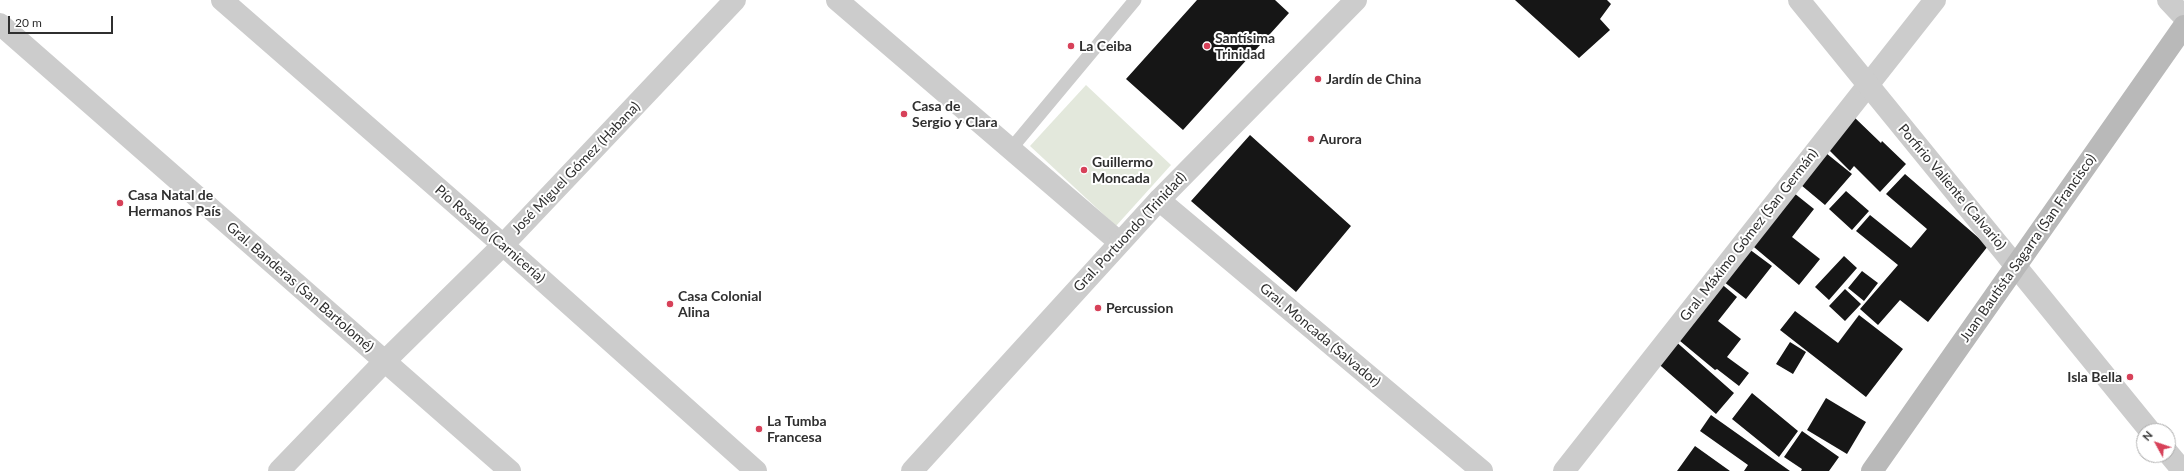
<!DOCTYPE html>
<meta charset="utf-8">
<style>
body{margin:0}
#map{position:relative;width:2184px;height:471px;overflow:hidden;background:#fff;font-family:Lato,sans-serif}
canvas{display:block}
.north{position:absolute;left:2136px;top:423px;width:40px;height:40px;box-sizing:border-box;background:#fff;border:1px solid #acacac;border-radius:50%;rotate:310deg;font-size:11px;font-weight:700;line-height:16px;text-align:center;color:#2f2f2f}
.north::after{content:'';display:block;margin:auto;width:14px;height:18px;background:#d74159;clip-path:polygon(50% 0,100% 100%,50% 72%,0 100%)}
.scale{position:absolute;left:8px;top:16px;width:105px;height:18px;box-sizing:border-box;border:2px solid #2f2f2f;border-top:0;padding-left:5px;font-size:12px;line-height:14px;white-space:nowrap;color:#2f2f2f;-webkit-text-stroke:3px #fff;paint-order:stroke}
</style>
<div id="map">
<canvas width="2184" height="471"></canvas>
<div class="north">N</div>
<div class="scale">20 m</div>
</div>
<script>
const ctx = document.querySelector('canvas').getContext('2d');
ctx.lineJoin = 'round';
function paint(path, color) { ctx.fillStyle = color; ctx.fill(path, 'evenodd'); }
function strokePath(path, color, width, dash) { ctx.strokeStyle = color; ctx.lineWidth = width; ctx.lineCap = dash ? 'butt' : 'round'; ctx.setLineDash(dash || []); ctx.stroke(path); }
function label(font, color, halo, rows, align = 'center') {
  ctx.font = font + ' Lato,sans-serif'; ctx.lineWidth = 4; ctx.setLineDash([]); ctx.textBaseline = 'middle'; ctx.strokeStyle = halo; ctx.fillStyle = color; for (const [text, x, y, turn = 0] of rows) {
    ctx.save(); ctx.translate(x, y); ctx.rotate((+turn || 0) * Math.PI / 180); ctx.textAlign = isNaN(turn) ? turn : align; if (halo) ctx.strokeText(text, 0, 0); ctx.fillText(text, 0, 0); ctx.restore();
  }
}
const green = new Path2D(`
 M 1086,85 L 1171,165 L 1116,226 L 1030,146 Z`);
const building = new Path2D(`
 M 1197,0 L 1275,0 L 1289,13 L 1183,130 L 1126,79 Z
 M 1515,0 L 1607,0 L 1611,4 L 1600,19 L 1610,30 L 1579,58 Z
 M 1853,116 L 1881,143 L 1882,141 L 1906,164 L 1880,192 L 1854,166 L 1850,171 L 1824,145 Z
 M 1250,135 L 1351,226 L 1296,292 L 1191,201 Z
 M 1821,149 L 1852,174 L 1825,205 L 1795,180 Z
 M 1905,174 L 1988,246 L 1928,322 L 1900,300 L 1878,325 L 1860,309 L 1898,265 L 1856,231 L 1870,215 L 1911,248 L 1927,229 L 1886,194 Z
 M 1789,189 L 1814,209 L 1792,237 L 1820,259 L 1799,285 L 1748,242 Z
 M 1846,191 L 1869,211 L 1852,230 L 1829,209 Z
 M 1745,246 L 1772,266 L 1746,299 L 1719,278 Z
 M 1844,256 L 1857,268 L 1829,300 L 1815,287 Z
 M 1862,271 L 1878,283 L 1864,301 L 1848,288 Z
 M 1718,281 L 1737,297 L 1718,321 L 1741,339 L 1727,357 L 1749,373 L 1739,386 L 1717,369 L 1715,370 L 1674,336 Z
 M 1845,289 L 1861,304 L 1845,321 L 1829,306 Z
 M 1795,311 L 1838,343 L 1859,315 L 1903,349 L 1866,397 L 1780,330 Z
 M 1673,339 L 1734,393 L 1716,414 L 1654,360 Z
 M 1790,342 L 1806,352 L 1793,374 L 1776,364 Z
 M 1752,393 L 1798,431 L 1779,457 L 1732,419 Z
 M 1826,398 L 1866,422 L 1847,454 L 1807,430 Z
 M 1711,415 L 1790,471 L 1744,471 L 1748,465 L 1700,431 Z
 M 1802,431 L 1839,457 L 1829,471 L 1801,471 L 1802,469 L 1784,457 Z
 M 1695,446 L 1730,471 L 1677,471 Z`);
const service = new Path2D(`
 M 1010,150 L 1135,0`);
const minor = new Path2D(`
 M 222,0 L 503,245 L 756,471
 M 837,0 L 1119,242
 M 0,24 L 510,471
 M 1159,200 L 1482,471
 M 279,471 L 385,361 L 503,245 L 735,0
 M 1564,471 L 1935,0`);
const tertiary = new Path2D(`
 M 1799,0 L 2150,431
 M 2168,0 L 2184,17
 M 2168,453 L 2183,471
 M 912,471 L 1159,200 L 1356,0`);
const secondary = new Path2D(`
 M 1872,471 L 2184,26`);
const markers = [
 [1071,46,4,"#d74159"],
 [1207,46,4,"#d74159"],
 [1318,79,4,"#d74159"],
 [904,114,4,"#d74159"],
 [1311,139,4,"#d74159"],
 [1084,170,4,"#d74159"],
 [120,203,4,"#d74159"],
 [670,304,4,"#d74159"],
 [1098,308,4,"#d74159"],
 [2130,377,4,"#d74159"],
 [759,429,4,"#d74159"]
];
const poiNames = [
 ["Santísima",1215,38],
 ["Trinidad",1215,54],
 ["La Ceiba",1079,46],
 ["Jardín de China",1326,79],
 ["Casa de",912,106],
 ["Sergio y Clara",912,122],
 ["Aurora",1319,139],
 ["Guillermo",1092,162],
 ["Moncada",1092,178],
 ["Casa Natal de",128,195],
 ["Hermanos País",128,211],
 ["Casa Colonial",678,296],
 ["Alina",678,312],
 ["Percussion",1106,308],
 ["Isla Bella",2122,377,"right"],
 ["La Tumba",767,421],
 ["Francesa",767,437]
];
const streetNames = [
 ["José Miguel Gómez (Habana)",576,168,-46],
 ["Porfirio Valiente (Calvario)",1952,187,50],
 ["Gral. Portuondo (Trinidad)",1130,232,-47],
 ["Pío Rosado (Carnicería)",490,234,41],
 ["Gral. Máximo Gómez (San Germán)",1749,235,-52],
 ["Juan Bautista Sagarra (San Francisco)",2028,248,-55],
 ["Gral. Banderas (San Bartolomé)",300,287,41],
 ["Gral. Moncada (Salvador)",1320,335,40]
];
paint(green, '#e3e8dc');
paint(building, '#161616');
strokePath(service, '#ccc', 13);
strokePath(minor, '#ccc', 22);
strokePath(tertiary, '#ccc', 22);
strokePath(secondary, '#b9b9b9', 22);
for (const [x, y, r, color] of markers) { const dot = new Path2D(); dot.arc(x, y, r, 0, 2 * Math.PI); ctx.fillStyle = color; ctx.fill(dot); strokePath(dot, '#fff', 1.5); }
label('bold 14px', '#2f2f2f', '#fff', poiNames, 'left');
label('14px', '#2f2f2f', '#fff', streetNames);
</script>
